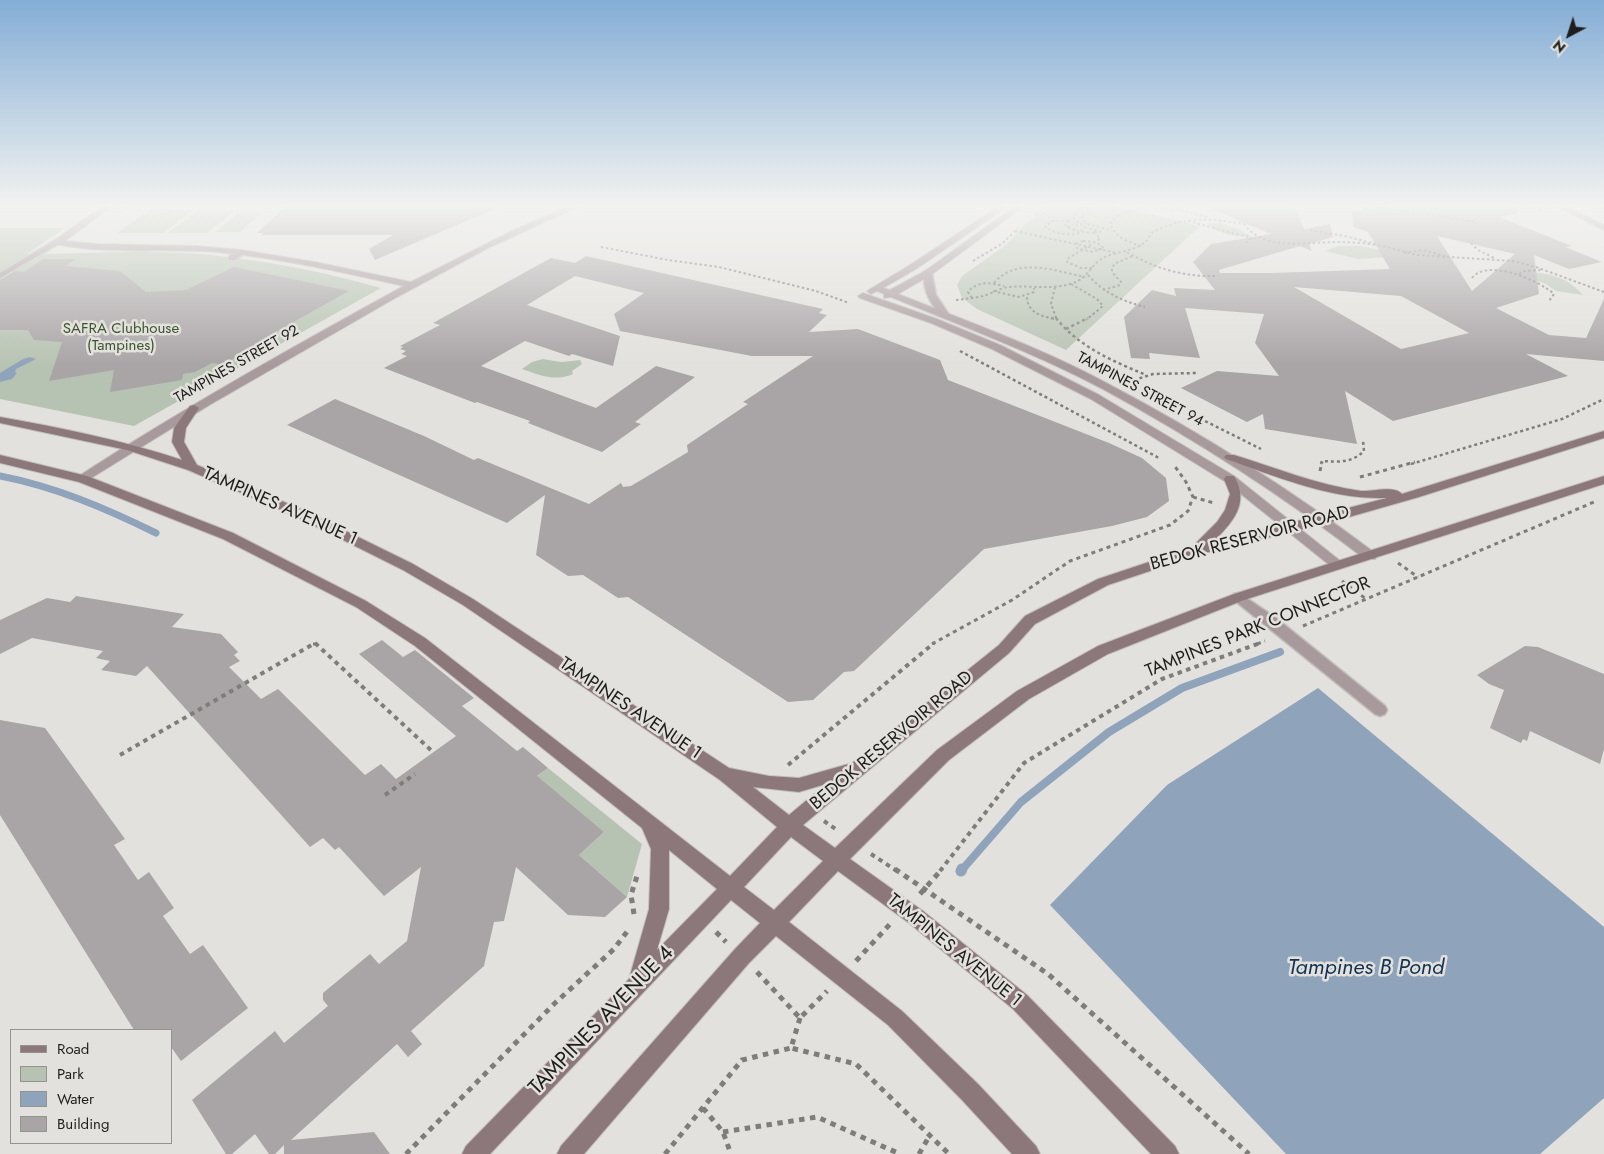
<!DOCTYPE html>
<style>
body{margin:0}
#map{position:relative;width:1604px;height:1154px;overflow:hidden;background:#e3e1dd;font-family:Jost,sans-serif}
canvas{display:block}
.legend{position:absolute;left:10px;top:1029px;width:162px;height:115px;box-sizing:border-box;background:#e3e1dd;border:1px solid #949390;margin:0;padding:6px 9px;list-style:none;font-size:15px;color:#1e1e1c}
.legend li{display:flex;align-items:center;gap:10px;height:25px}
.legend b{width:25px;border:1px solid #949390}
.north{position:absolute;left:1544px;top:10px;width:50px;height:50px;-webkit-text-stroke:4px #e3e1dd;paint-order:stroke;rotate:220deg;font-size:14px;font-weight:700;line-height:20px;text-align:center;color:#1e1e1c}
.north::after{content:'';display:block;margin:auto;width:18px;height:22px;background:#1e1e1c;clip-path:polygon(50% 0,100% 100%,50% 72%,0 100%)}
</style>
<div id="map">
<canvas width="1604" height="1154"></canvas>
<ul class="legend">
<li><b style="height:6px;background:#8c777b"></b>Road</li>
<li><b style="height:14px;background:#b7c3b2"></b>Park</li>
<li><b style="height:14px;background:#8fa3ba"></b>Water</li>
<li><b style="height:14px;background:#a9a4a6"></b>Building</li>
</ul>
<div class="north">N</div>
</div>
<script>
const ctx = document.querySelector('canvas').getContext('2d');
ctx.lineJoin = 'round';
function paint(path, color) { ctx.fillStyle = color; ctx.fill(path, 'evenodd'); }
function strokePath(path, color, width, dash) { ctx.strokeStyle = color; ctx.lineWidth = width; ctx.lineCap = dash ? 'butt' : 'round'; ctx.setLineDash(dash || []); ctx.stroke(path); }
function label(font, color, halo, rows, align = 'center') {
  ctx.font = font + ' Jost,sans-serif'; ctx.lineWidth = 5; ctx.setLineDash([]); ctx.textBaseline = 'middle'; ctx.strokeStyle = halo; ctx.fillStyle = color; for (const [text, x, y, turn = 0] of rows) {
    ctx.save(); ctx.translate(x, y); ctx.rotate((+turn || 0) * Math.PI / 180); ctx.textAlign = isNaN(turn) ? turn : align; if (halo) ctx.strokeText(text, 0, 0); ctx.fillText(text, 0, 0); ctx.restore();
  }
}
const green = new Path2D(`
 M 1052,204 L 1109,204 L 1200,226 L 1066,350 L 977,309 L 962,298 L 957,285 L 962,276 L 1007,244 L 1023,226 Z
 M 151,209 L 194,210 L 163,233 L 117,233 Z
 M 198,210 L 236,210 L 207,233 L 168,233 Z
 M 238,213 L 261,213 L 240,232 L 216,232 Z
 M 1210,223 C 1226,223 1237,228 1251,236 C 1235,237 1219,235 1208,224 Z
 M 0,228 L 65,228 L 27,254 C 87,254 149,249 210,255 C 268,261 325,272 381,288 L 134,426 L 0,399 Z
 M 1338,246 L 1358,246 L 1383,250 L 1388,257 L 1358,259 L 1325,251 Z
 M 1527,272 C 1550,273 1567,277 1583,295 L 1556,291 L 1546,284 L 1522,275 Z
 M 543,359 L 561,362 L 580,360 L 582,364 L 572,371 L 573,374 C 555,382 539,375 522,369 L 532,362 Z
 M 548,768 L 642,844 L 627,897 L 579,855 L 604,832 L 531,781 Z`);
const water = new Path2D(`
 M 30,357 L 36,359 L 16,369 L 15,372 L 17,373 L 12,379 L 0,382 L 0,373 L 23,359 Z
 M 1318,688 L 1604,927 L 1604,1098 L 1540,1154 L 1286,1154 L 1050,905 L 1167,785 Z`);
const streamFar2 = new Path2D(`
 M 0,476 C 56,487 105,508 156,533`);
const streamFar1 = new Path2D(`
 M 961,871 L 1021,802 L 1109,732 L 1182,688 L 1280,652`);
const stream = new Path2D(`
 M 961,871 L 962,869`);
const building = new Path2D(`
 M 288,204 L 506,204 L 375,260 L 369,249 L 393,235 L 261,235 L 263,233 L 257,233 Z
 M 1200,204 L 1279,204 L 1296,209 L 1304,229 L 1330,224 L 1333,237 L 1309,244 L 1312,251 L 1300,246 L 1219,270 L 1220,273 L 1270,273 L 1390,269 L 1368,232 L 1353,227 L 1352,210 L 1363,211 L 1364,204 L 1516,204 L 1517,214 L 1499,217 L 1572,246 L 1565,247 L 1602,262 L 1569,269 L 1534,255 L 1539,294 L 1496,308 L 1549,335 L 1586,338 L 1604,299 L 1604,361 L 1526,354 L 1568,376 L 1393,421 L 1345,391 L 1357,444 L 1265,429 L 1263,414 L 1247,422 L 1181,388 L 1217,371 L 1279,376 L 1255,343 L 1264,314 L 1185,308 L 1200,358 L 1149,353 L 1150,359 L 1131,358 L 1124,317 L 1152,290 L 1176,296 L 1174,288 L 1215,290 L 1193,262 L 1211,244 L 1271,234 ZM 1437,236 L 1515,254 L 1472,291 ZM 1294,287 L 1401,296 L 1469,333 L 1401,349 Z
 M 586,256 L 823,309 L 819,313 L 827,315 L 809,332 L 858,329 L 940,360 L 948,380 L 1109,443 L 1142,458 L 1166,478 L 1169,501 L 1147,517 L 1112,526 L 984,549 L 854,671 L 844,672 L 813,700 L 788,702 L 628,597 L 618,598 L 583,575 L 568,576 L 536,555 L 545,495 L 507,523 L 287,425 L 335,399 L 424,436 L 474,460 L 478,458 L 589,504 L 621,483 L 623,487 L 631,486 L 688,452 L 687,445 L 748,404 L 743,402 L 813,356 L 752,356 L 620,331 L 614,314 L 644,293 L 575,276 L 527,305 L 620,336 L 613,366 L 572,354 L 569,356 L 525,341 L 481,366 L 596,408 L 656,366 L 695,377 L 635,422 L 641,424 L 602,452 L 528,423 L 530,421 L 477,402 L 475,403 L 384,368 L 407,356 L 401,354 L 406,351 L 400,349 L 403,347 L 400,346 L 440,325 L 433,323 L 551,258 L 575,263 Z
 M 43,259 L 76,259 L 66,266 L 120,271 L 146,292 L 186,290 L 234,267 L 349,291 L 263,339 L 224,365 L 212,363 L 195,372 L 183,374 L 182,380 L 110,392 L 114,370 L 49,381 L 62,342 L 34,340 L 28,330 L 0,330 L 0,280 L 15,271 L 24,272 Z
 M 76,596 L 184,614 L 172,627 L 221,634 L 238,652 L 234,655 L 240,661 L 229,667 L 261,699 L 278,689 L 365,775 L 381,764 L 396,779 L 456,736 L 359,654 L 382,640 L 403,657 L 415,650 L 474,698 L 462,706 L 517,751 L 523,747 L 548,768 L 537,776 L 604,832 L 579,855 L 627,897 L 605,917 L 568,915 L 516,867 L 504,921 L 494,922 L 484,966 L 411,1031 L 422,1044 L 408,1057 L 397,1044 L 291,1140 L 374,1132 L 390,1154 L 284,1154 L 284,1145 L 275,1154 L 269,1154 L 255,1134 L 232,1154 L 226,1154 L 192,1100 L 275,1031 L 284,1043 L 328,1006 L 323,1000 L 323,993 L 370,954 L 379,964 L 407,941 L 421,867 L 384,896 L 339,847 L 335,850 L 323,838 L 310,847 L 147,666 L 136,676 L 101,670 L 110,661 L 96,658 L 103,651 L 32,638 L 0,654 L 0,620 L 47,598 L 70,602 Z
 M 1525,646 L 1538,647 L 1604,674 L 1604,749 L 1600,764 L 1530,731 L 1527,741 L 1523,739 L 1521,743 L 1490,728 L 1504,690 L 1489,684 L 1477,675 Z
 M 0,720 L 45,728 L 125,839 L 114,845 L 138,880 L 149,872 L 174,908 L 163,916 L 190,954 L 203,945 L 248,1008 L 181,1061 L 171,1047 L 171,1030 L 134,1030 L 0,815 Z`);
const pathFar4 = new Path2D(`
 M 1078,204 L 1082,207
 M 1088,204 L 1076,212 L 1074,219 L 1085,227 L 1101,232
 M 1097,204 L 1082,214 L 1082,219 L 1090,225 L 1112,230
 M 1174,204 L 1183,211
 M 1358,204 L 1477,222
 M 1387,204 L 1387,210
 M 1531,204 L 1543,212
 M 126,209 L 134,204
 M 1035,215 L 1049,204
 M 1069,221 L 1051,221 L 1045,227 C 1056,234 1067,236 1080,233 L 1082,228 L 1085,227
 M 1070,221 L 1065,225 L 1075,231 L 1095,233
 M 1188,221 L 1252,238
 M 1067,227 L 1077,222
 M 1310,230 L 1345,236 L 1417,255 L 1513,261 L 1536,267 L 1604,292
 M 1015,231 L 1117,253
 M 1074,231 L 1076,226 L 1081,224
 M 1083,241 L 1096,242 L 1104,248 L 1092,252 L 1077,248 L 1077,243 Z
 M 1246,243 L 1249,239 L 1261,237
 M 1471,243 L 1478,250 L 1494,258
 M 1141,246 C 1128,242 1114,237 1110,223 C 1134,197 1180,210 1210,218
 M 601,247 L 668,260 L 719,267 L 816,291 L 849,303
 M 1127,252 C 1154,268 1183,277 1215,276
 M 1404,253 L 1422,250 L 1448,257
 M 973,261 L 1003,243 L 1018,228
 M 1092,268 L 1081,268 L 1067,262 L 1067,259 L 1100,239 L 1094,230
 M 1519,274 L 1524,271 L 1541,270
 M 1088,275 C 1104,293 1122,301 1145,307
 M 1472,278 C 1487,258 1539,280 1554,294 L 1549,301
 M 994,283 C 1017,256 1055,271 1085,277
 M 1071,284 L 1097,299 L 1103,306 L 1086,320
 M 1055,287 L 1051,304 L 1057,320
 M 1103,290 L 1120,285 L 1121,282 L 1112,272 L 1112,267 L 1116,263 L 1133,256
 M 993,291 L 1019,297 L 1034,292 L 1034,288
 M 1027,297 C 1027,313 1043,317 1056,319
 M 972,298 L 968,292 C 978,280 991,283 1004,286
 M 956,300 C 965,299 974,298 983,296 C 991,294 1000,288 1008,287 C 1029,285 1049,290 1070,284 C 1089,279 1090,264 1105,257 C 1121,250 1145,251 1151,233 C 1184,216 1208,218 1244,224 C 1264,252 1307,242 1337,242 C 1350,242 1363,243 1376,245`);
const pathFar3 = new Path2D(`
 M 1051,318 L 1056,319
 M 1056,318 C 1078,346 1112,361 1144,374
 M 1066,329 L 1088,318
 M 960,351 L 1159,458
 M 1128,382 L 1153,374 L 1196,373
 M 1189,413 L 1261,449
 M 1321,464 L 1322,461 C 1338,462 1352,463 1364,451 L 1363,441
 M 1411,464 L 1562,419 L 1604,399`);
const pathFar2 = new Path2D(`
 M 1320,471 L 1322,462
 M 1360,477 L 1415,462
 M 1193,497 L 1214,503
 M 1398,563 L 1418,577
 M 1342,581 L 1366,599
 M 1303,626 L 1594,502
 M 313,644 L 316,644
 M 932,644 L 1012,600 L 1070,561 L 1170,525 L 1188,511 L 1193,497 L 1186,482 L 1174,465
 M 1257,644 L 1265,641`);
const pathFar1 = new Path2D(`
 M 120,755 L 315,643 L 433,752
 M 788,765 L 934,643
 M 385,795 L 415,774
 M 824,821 L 837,830
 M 871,854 L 897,871
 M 940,871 L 1024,763 L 1162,679 L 1260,643`);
const path = new Path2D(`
 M 895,869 L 1048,974 L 1249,1154
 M 920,894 L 942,869
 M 634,914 L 631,895 L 637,876
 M 716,932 L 726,942
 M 856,961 L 891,923
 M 757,972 L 800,1018 L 827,991
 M 800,1018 L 791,1048 L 856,1064 L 949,1154
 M 703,1108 L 723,1132 L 731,1154
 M 723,1132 L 817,1117 L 900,1154
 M 406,1154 L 554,1004 L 614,949 L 629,929
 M 665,1154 L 742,1060 L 791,1048
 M 919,1154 L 930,1135`);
const service = new Path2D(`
 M 55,240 L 62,242 L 0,278 L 0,273 Z
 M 238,251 L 245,253 L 235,260 L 229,260 L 229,256 Z
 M 925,271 L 932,273 L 936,295 L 948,313 L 947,315 L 941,315 C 930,304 921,287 925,271 Z
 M 1239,593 L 1276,618 L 1385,706 L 1387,710 L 1385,714 L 1380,716 L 1375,714 L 1234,600 L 1233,597 L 1234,594 Z`);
const minor = new Path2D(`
 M 106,204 L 115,204 L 65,241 L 98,244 L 197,246 L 242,250 L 315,262 L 411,282 L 514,230 L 573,204 L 584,204 L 488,248 L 397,297 L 211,404 L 83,483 L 79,482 L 77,479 L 79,476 C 184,408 294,346 404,286 C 342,272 279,258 216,252 C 163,248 107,255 55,244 L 55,240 Z
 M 1002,204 L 1011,204 L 916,269 L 883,288 L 890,290 L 925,271 L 1018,204 L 1027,204 L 931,275 L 898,294 C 969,322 1042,348 1110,385 C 1203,434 1291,490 1375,553 L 1377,556 L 1375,559 L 1365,559 C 1282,495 1195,439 1103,389 C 1035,353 962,326 891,297 L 884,298 L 884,294 L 877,291 L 871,294 L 867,291 L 910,265 Z
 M 1552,204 L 1562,204 L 1604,225 L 1604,230 Z
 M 863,293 L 937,319 L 1000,345 L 1099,395 L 1234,476 L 1344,564 L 1342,567 L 1332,567 L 1226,482 L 1091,399 L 992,349 L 931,323 L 860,298 L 858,296 Z`);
const secondary = new Path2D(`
 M 194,405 L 199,408 L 186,428 L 184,442 L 197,465 L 303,510 L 413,564 L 473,599 L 729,768 L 769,776 L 799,778 L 852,763 L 999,645 L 1025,616 L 1098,579 L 1191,548 L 1217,522 L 1225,510 L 1230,494 L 1224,479 L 1226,476 L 1234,476 C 1251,504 1231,524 1212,543 L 1387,498 C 1331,500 1278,477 1226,459 L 1224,457 L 1226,455 L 1234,455 C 1276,468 1318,485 1361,491 C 1372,492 1394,485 1402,494 L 1604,431 L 1604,438 L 1419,497 L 1328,523 L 1201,554 L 1108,585 L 1035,624 L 1009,653 L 803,825 L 835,848 L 937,750 L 1017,691 L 1098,646 L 1234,594 L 1604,476 L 1604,484 L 1244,600 L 1108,654 L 1029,699 L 949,760 L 850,859 L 923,911 L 1027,995 L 1175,1146 L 1179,1154 L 1151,1154 L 1013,1009 L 909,923 L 838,871 L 789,922 L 902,1011 L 978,1084 L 1036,1146 L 1040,1154 L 1012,1154 L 962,1100 L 888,1025 L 776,936 L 749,963 L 584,1154 L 557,1154 L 561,1146 L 735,949 L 760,923 L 731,900 L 490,1154 L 462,1154 L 466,1146 L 629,979 L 649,909 L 651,849 L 642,828 L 415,646 L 356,607 L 223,539 L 79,482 L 0,463 L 0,455 L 87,476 L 233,533 L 366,601 L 425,638 L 730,876 L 777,827 L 720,780 L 463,605 L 403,570 L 295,516 L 188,470 L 127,450 L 0,423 L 0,417 C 62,428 122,440 182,460 L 172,442 L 174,428 L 190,406 ZM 826,784 L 789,815 L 753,787 L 799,792 ZM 791,837 L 823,861 L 774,910 L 744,887 ZM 669,850 L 717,889 L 657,950 L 669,909 Z`);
const farParknames = [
 ["SAFRA Clubhouse",121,329],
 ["(Tampines)",121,346]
];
const farStreetnames = [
 ["TAMPINES STREET 92",237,365,-30],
 ["TAMPINES STREET 94",1140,390,28]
];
const streetNames = [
 ["TAMPINES AVENUE 1",280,507,24],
 ["BEDOK RESERVOIR ROAD",1250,539,-15],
 ["TAMPINES PARK CONNECTOR",1258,628,-22],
 ["TAMPINES AVENUE 1",630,709,34],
 ["BEDOK RESERVOIR ROAD",892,741,-40],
 ["TAMPINES AVENUE 1",954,951,39]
];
const nearStreetnames = [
 ["TAMPINES AVENUE 4",602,1021,-46]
];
const nearWaternames = [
 ["Tampines B Pond",1366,969]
];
paint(green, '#b7c3b2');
paint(water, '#8fa3ba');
strokePath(streamFar2, '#8fa3ba', 7);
strokePath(streamFar1, '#8fa3ba', 8);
strokePath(stream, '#8fa3ba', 11);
paint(building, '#a9a4a6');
strokePath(service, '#c0beba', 3);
strokePath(minor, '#c0beba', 2);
strokePath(secondary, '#c0beba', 2);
strokePath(pathFar4, '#7e7d7a', 2, [2.5, 2.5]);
strokePath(pathFar3, '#7e7d7a', 2.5, [3, 3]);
strokePath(pathFar2, '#7e7d7a', 3, [4, 4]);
strokePath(pathFar1, '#7e7d7a', 4, [4.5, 4.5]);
strokePath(path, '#7e7d7a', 5, [5.5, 5.5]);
paint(service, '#a8999c');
paint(minor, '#a8999c');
paint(secondary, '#8c777b');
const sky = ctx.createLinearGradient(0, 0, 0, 366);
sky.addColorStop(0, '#84add6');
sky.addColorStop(0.56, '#f2f2f0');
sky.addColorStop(1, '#f2f2f000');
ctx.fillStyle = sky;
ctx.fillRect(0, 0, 1604, 366);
label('15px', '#3b552d', '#e3e1dd', farParknames);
label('15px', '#1e1e1c', '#e3e1dd', farStreetnames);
label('18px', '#1e1e1c', '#e3e1dd', streetNames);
label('21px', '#1e1e1c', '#e3e1dd', nearStreetnames);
label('italic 22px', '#123253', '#e3e1dd', nearWaternames);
</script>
